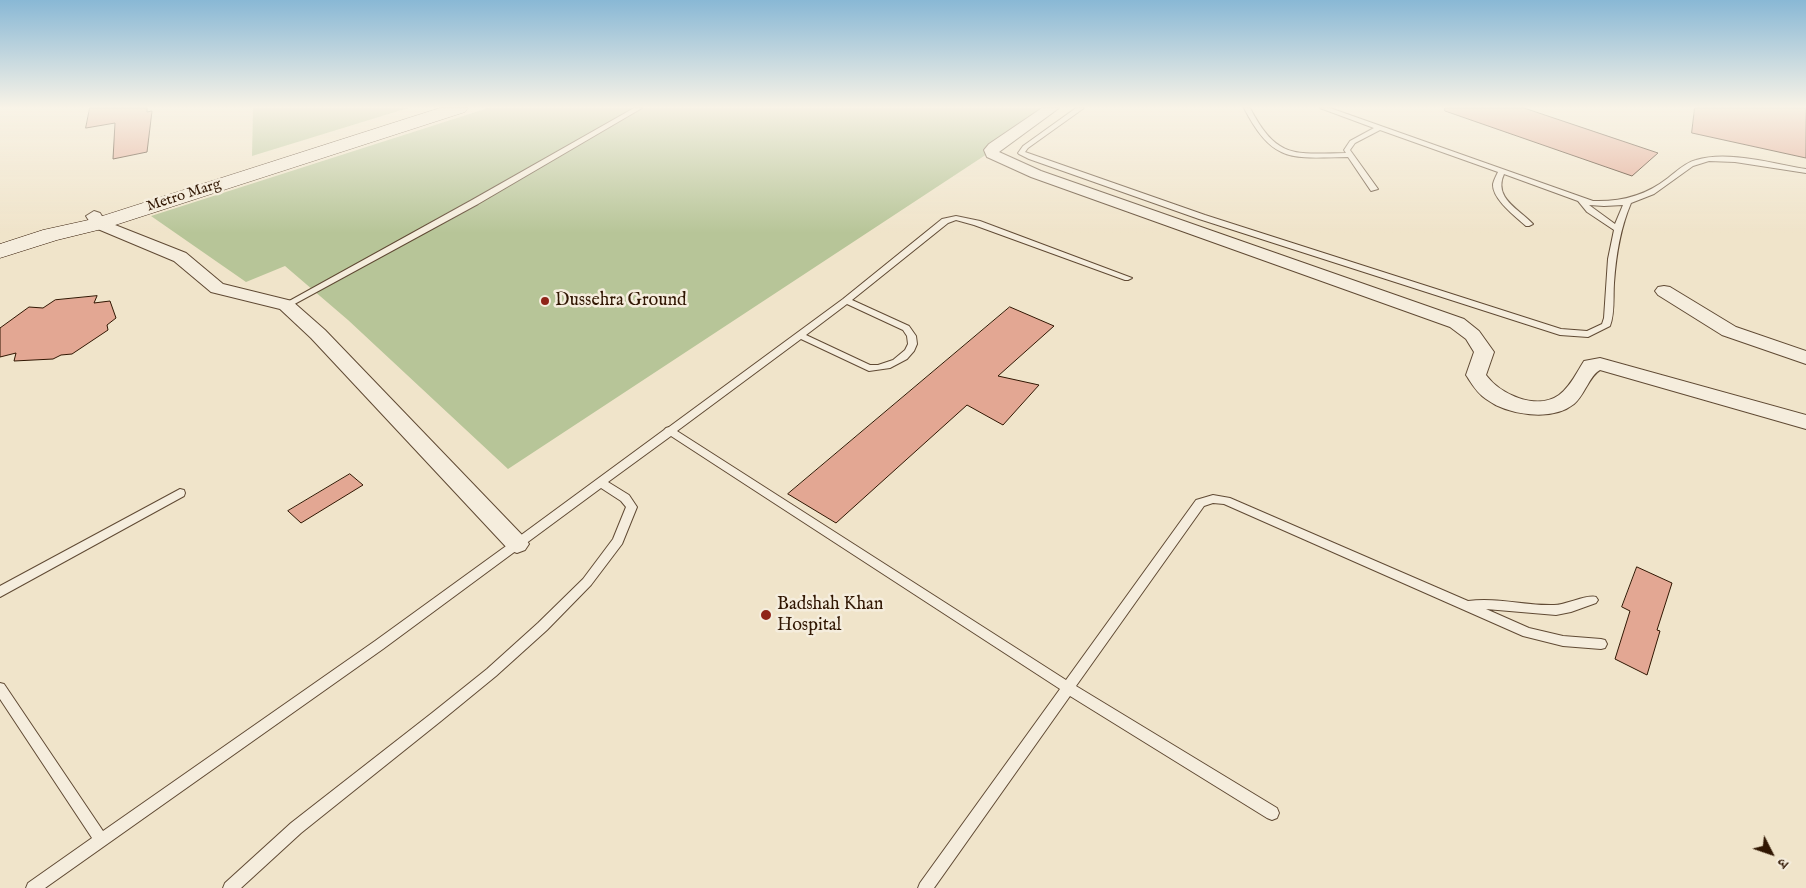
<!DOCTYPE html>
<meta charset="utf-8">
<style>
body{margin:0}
#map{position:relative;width:1806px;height:888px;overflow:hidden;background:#f0e4ca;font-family:"IM FELL English","Noto Serif Devanagari",serif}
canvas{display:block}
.north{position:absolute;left:1746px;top:828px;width:50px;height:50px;-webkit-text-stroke:4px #f5eddd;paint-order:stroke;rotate:131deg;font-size:14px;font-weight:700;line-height:20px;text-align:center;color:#301602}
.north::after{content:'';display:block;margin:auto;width:18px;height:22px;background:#301602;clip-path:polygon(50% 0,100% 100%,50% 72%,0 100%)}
</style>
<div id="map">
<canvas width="1806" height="888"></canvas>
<div class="north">उ</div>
</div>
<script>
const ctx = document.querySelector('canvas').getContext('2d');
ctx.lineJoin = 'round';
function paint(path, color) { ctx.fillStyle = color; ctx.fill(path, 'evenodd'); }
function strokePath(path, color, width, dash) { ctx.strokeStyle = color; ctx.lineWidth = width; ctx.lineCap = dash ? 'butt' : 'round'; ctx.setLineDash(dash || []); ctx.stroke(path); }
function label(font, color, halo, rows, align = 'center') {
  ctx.font = font + ' "IM FELL English",serif'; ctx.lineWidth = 5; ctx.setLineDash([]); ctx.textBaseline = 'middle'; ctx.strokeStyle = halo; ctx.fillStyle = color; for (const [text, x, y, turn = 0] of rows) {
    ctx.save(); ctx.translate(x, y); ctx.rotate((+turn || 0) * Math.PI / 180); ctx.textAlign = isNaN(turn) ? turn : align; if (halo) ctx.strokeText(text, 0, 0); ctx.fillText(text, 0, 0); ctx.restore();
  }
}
const green = new Path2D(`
 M 253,108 L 408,108 L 252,156 Z
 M 488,108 L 1057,108 L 508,469 L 348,320 L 285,266 L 246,282 L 151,216 Z`);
const building = new Path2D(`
 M 90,108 L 147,108 L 147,112 L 152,111 L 147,152 L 113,159 L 115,123 L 86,128 Z
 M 1445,108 L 1524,108 L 1658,153 L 1632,176 L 1445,111 Z
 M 1695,108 L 1806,108 L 1806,158 L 1692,133 Z
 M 97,296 L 94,303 L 110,301 L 116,318 L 107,325 L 108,330 L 72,354 L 61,355 L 53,359 L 14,361 L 16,353 L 0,357 L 0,328 L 29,307 L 43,308 L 55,300 Z
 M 1010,307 L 1054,326 L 998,376 L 1039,385 L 1003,425 L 967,405 L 836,523 L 788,494 Z
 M 350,474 L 363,485 L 301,523 L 288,511 Z
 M 1637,567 L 1672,583 L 1657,630 L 1660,631 L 1647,675 L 1615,659 L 1630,611 L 1622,607 Z`);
const lane = new Path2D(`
 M 634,108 L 642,108 L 478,204 L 289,307 L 283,307 L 282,305 L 472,200 Z
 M 1076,108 L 1084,108 L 1028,148 L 1025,152 L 1205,215 L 1561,329 L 1587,331 L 1602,324 L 1604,318 L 1608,259 L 1614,230 L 1587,212 L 1578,201 L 1504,174 C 1493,198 1519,209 1533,224 L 1529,226 L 1526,226 C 1516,217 1492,199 1493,184 C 1494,180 1496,176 1498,172 L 1380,130 L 1355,143 L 1350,150 L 1378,189 L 1371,191 L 1348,157 C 1292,158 1273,164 1244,108 L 1250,108 C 1277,159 1293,154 1346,153 L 1344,150 L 1350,141 L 1374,128 L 1320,108 L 1330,108 L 1593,201 C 1621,202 1645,196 1668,178 C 1677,171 1685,163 1696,160 C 1728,150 1774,164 1806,169 L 1806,173 L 1735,162 L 1709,161 L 1693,166 L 1654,194 L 1631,203 C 1620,229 1616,255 1614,283 C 1613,297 1615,313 1610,326 L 1588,337 L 1560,335 L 1199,219 L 1029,159 L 1019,154 L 1018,153 L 1023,146 ZM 1589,205 L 1604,206 L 1623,205 L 1615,224 Z
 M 956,216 L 980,221 L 1132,278 L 1128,280 L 1125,280 L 974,225 L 956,220 L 948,223 L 852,300 L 909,326 L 916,336 L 917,344 L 914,351 L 907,359 L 890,368 L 869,371 L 801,339 L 677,431 L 1066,680 L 1196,500 L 1213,495 L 1230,498 L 1468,601 C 1497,597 1525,606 1554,605 C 1566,605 1587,594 1596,597 L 1598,600 L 1596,603 L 1571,612 L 1556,615 L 1486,609 L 1529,628 L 1563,636 L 1601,639 L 1605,640 L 1607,644 L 1605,648 L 1601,649 L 1563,646 L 1523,636 L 1224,504 L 1213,503 L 1204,506 L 1076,686 L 1277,808 L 1279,813 L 1277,818 L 1272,820 L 1267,818 L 1070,696 L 934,888 L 918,888 L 920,883 L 1060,689 L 671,436 L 608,482 L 629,495 L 637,507 L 622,544 L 591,585 L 547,630 L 496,676 L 441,721 L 301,833 L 241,888 L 223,888 L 225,883 L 291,823 L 432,713 L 487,669 L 538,623 L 583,579 L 613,539 L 626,507 L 621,501 L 601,488 L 383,649 L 45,888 L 26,888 L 28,883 L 92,838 L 0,699 L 0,683 L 4,684 L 103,831 L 375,641 L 513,541 L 664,430 L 666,428 L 669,427 L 843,299 L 942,219 ZM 847,304 L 903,330 L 907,336 L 908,344 L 905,350 L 893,360 L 878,365 L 870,365 L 806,335 Z
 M 180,489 L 184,490 L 185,493 L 184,496 L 0,597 L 0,586 Z`);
const street = new Path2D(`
 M 1042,108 L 1059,108 L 999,152 L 1041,171 L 1464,319 L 1479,331 L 1494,352 L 1486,375 C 1500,394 1536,411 1559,395 C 1570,387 1577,372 1584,361 L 1600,358 L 1806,415 L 1806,429 L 1600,370 C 1589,376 1585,395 1574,404 C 1552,422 1507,415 1486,399 C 1477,393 1472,384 1466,375 L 1474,352 L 1466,339 L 1450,327 L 1031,177 L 987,157 L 984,150 L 989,144 Z
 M 94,211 L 100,213 L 105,221 L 186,253 L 223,284 L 292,301 L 325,330 L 525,538 L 529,544 L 525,550 L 517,553 L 509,550 L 311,338 L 280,309 L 211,292 L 174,261 L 93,227 L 86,216 Z
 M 1664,286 L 1670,287 L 1736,327 L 1806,351 L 1806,364 L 1722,335 L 1658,295 L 1655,291 L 1658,287 Z`);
const secondary = new Path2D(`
 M 440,108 L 468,108 L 465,112 L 106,228 L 57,240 L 0,258 L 0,244 L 43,230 L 93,219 Z`);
const markers = [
 [545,301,5,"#8f2418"],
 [766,615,6,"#8f2418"]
];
const farStreetnames = [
 ["Metro Marg",184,196,-18]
];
const poiNames = [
 ["Dussehra Ground",555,301],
 ["Badshah Khan",777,605],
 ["Hospital",777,626]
];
paint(green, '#b7c598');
paint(building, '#e3a793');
strokePath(building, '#301602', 1);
strokePath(lane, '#604a34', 2);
strokePath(street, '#604a34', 2);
strokePath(secondary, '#301602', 1);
paint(lane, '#f5eddd');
paint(street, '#f5eddd');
paint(secondary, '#f5eddd');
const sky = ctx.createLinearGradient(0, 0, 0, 233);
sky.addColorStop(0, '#89b8d5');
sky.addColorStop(0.46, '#f8f3e7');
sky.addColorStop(1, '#f8f3e700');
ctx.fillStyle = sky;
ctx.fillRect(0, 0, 1806, 233);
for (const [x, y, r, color] of markers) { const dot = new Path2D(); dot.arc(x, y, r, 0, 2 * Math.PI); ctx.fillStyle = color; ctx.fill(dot); strokePath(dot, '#f5eddd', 2); }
label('15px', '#301602', '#f5eddd', farStreetnames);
label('18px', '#301602', '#f5eddd', poiNames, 'left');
</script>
